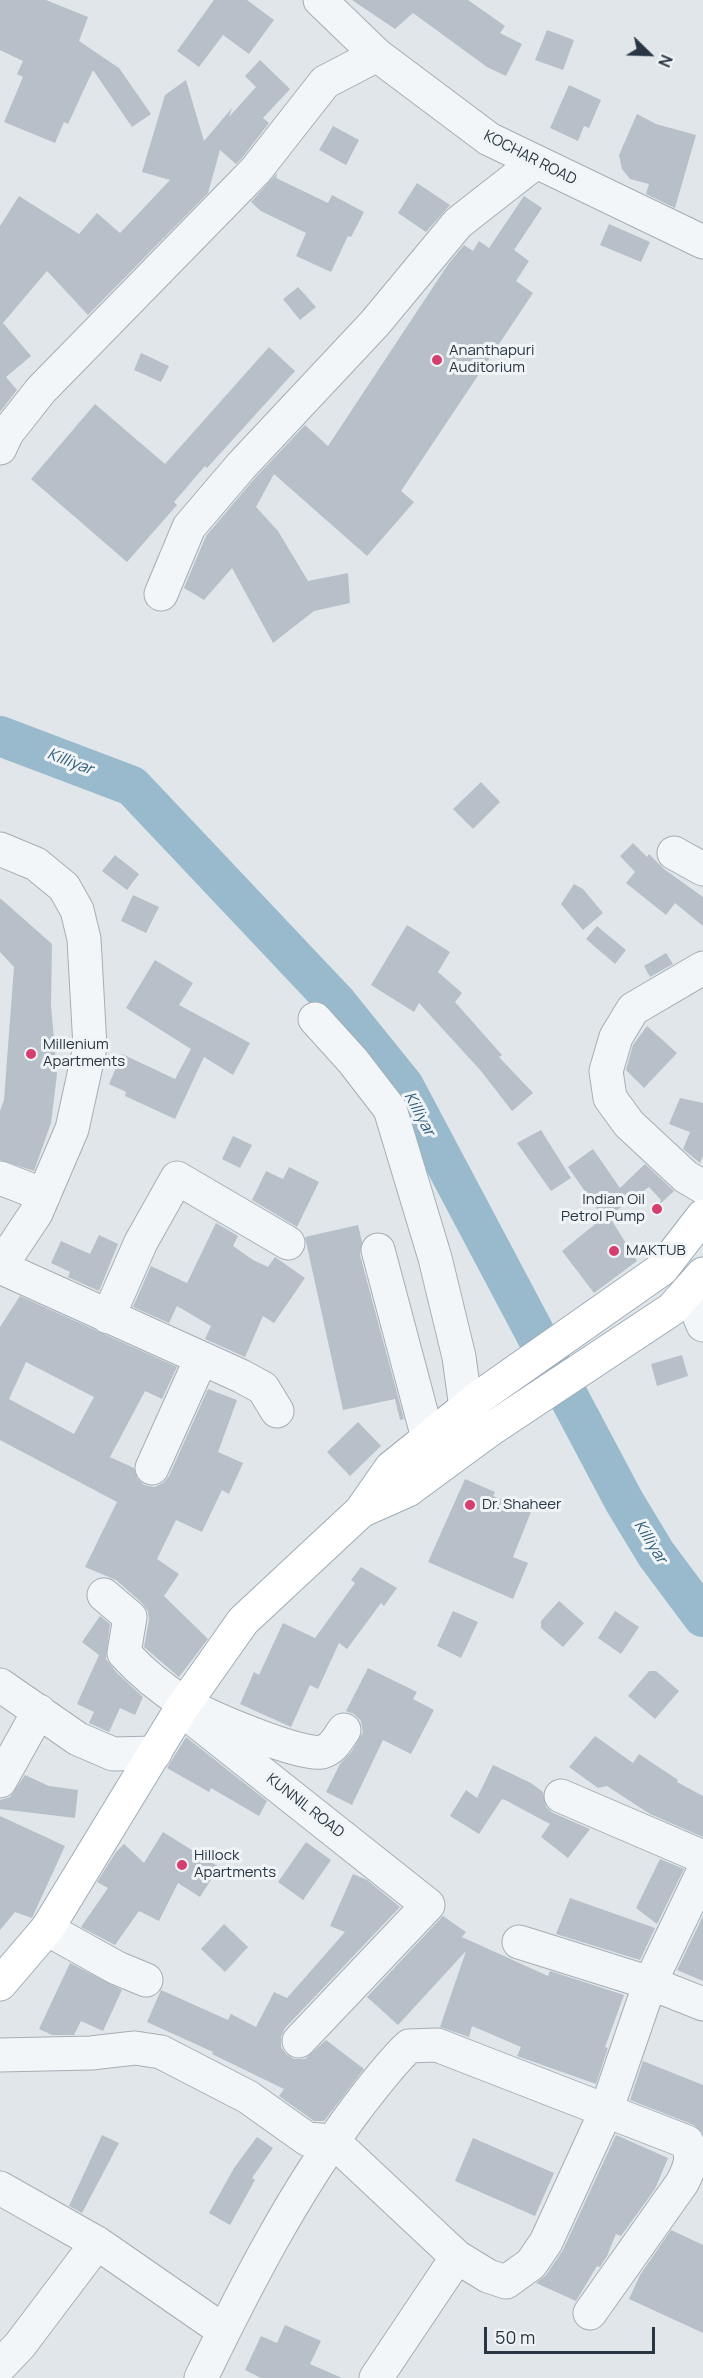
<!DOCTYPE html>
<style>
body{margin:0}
#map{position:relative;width:703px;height:2378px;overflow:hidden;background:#e0e6ea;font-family:Manrope,sans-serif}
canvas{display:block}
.north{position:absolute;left:619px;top:24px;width:60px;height:60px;-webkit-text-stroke:4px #f0f4f7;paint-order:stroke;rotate:113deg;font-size:16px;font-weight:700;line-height:24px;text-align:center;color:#283643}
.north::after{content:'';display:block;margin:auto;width:21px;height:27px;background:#283643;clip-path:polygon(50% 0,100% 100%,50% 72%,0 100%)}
.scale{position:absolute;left:484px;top:2327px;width:171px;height:27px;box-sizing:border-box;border:3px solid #283643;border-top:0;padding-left:8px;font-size:18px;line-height:21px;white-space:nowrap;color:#283643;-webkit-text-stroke:4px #f0f4f7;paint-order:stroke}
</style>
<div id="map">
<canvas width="703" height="2378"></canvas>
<div class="north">N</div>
<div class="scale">50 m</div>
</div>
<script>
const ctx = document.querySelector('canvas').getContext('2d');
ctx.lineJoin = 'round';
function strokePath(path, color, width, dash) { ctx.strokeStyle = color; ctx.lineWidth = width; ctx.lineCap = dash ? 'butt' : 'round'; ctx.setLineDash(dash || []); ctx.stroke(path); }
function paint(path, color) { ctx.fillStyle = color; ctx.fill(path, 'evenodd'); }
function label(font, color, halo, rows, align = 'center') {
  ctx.font = font + ' Manrope,sans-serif'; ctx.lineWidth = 6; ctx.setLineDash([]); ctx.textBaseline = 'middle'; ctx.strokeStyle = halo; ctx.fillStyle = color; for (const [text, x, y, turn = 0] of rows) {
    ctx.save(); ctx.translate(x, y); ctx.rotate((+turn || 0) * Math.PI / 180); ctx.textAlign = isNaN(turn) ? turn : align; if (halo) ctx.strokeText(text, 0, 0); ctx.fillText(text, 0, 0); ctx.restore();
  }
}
const river = new Path2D(`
 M 0,736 L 132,786 L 337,1003 L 404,1086 L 624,1501 L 656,1554 L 703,1617`);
const building = new Path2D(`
 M 0,0 L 46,0 L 88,17 L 79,41 L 119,68 L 151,114 L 132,127 L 93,70 L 68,124 L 64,122 L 55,143 L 4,122 L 23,77 L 17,74 L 23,61 L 0,50 Z
 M 214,0 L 247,0 L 274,20 L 249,54 L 223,35 L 199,67 L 177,51 Z
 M 352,0 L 468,0 L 505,26 L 500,33 L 522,44 L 506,76 L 487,67 L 413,13 L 395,29 Z
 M 547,30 L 574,40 L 563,70 L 535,60 Z
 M 260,60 L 290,89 L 263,118 L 269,123 L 242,158 L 236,164 L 220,150 L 208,193 L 88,315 L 47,271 L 3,323 L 31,356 L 6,377 L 17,390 L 0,412 L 0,226 L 19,196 L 79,234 L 97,213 L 120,233 L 170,180 L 142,172 L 165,95 L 186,80 L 204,141 L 232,108 L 229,117 L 256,87 L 245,76 Z
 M 569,85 L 601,100 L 589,128 L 584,126 L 578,141 L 550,128 Z
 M 637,114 L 656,124 L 696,135 L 675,208 L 646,194 L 649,184 L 630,179 L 622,169 L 619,155 Z
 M 333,126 L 359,140 L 346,165 L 319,150 Z
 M 277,173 L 276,178 L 328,203 L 332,195 L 364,212 L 351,237 L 348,236 L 331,272 L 296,256 L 306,233 L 261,211 L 251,202 Z
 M 417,183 L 450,205 L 426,232 L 398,213 Z
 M 524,196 L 542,208 L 514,250 L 529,261 L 516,281 L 533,293 L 401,491 L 414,502 L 367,556 L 274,474 L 256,507 L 278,531 L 308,581 L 348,573 L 350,603 L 314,611 L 273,643 L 232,568 L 204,600 L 184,588 L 206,536 L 255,478 L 305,425 L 328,446 L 449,263 L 464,245 L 473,251 L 479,241 L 489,248 Z
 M 609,224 L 650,242 L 641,262 L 600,245 Z
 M 298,287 L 316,307 L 300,320 L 283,299 Z
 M 269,347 L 295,371 L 207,468 L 205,466 L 174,502 L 177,505 L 127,562 L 31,479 L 95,404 L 165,464 Z
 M 141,353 L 169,366 L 161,382 L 134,370 Z
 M 481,782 L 500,802 L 473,829 L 453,809 Z
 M 633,843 L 647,857 L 649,854 L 664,869 L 703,897 L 703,926 L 675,903 L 666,915 L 626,883 L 635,872 L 620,856 Z
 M 115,855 L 139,874 L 127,890 L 102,871 Z
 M 574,884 L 583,889 L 603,913 L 583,930 L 561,904 Z
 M 133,895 L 159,907 L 146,933 L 121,921 Z
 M 0,898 L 52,944 L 51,1006 L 57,1074 L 51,1123 L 34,1171 L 0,1160 L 0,1111 L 4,1100 L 14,967 L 0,952 Z
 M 407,925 L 450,952 L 438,972 L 462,993 L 455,1002 L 502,1055 L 499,1057 L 533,1093 L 512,1111 L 481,1071 L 419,1003 L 414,1012 L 371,985 Z
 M 597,926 L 626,950 L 615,964 L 586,939 Z
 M 666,953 L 673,964 L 650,977 L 644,966 Z
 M 155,960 L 193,983 L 179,1005 L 250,1043 L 233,1075 L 204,1057 L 175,1119 L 125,1096 L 126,1092 L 109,1084 L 122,1054 L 175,1079 L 191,1049 L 126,1008 Z
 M 647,1026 L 677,1053 L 644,1088 L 626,1070 L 633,1045 Z
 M 680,1098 L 703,1103 L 703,1156 L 700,1163 L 683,1149 L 690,1132 L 669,1124 Z
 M 541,1130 L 571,1178 L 551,1191 L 517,1143 Z
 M 233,1136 L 252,1145 L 240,1168 L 222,1159 Z
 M 593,1149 L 620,1188 L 645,1164 L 674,1191 L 659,1205 L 661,1200 L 649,1187 L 609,1216 L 637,1261 L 594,1293 L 562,1251 L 599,1221 L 593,1214 L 598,1210 L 568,1167 Z
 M 289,1167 L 319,1182 L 297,1227 L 252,1200 L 266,1171 L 283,1179 Z
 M 216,1223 L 238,1236 L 233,1246 L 253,1260 L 268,1267 L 275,1257 L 305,1278 L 274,1323 L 263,1316 L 245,1357 L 205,1339 L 211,1326 L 177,1306 L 169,1323 L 133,1307 L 151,1266 L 187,1283 Z
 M 358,1225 L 362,1242 L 360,1255 L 404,1419 L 400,1420 L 395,1399 L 343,1410 L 305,1237 Z
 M 99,1235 L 118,1244 L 99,1291 L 68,1277 L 70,1272 L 51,1263 L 61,1241 L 90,1254 Z
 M 20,1296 L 177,1367 L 162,1399 L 145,1391 L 110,1457 L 134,1468 L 137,1478 L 144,1485 L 154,1487 L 163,1483 L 169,1476 L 208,1389 L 237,1400 L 218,1452 L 243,1463 L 229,1494 L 222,1490 L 202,1532 L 176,1520 L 157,1559 L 179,1574 L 164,1596 L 208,1639 L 179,1677 L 144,1647 L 149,1620 L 148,1611 L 142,1603 L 116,1580 L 85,1567 L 117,1502 L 0,1440 L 0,1327 ZM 26,1362 L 94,1397 L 74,1434 L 9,1399 Z
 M 682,1355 L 688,1376 L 657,1386 L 651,1364 Z
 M 358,1422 L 381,1446 L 350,1476 L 327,1452 Z
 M 465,1479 L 495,1492 L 493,1496 L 531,1512 L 513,1557 L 528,1563 L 513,1599 L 428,1562 Z
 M 361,1567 L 397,1588 L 384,1606 L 381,1603 L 347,1649 L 339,1643 L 318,1689 L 310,1685 L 291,1727 L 240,1704 L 254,1672 L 259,1675 L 283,1623 L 315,1638 L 355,1583 L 351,1580 Z
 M 559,1601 L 584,1623 L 563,1647 L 541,1628 L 541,1621 Z
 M 453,1611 L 478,1622 L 461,1658 L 437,1646 Z
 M 615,1611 L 639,1627 L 621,1654 L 598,1638 Z
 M 100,1616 L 110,1624 L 106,1659 L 117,1673 L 143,1697 L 135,1715 L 120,1708 L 109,1732 L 89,1723 L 94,1712 L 77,1704 L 99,1655 L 82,1642 Z
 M 368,1668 L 417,1692 L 413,1699 L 434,1710 L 411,1754 L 383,1740 L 352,1805 L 326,1792 L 340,1764 L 352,1751 L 363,1732 L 361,1721 L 354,1714 L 346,1711 Z
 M 649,1671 L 656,1671 L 679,1691 L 655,1719 L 628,1696 Z
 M 595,1736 L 633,1763 L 639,1754 L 678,1780 L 677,1782 L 703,1796 L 703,1837 L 650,1814 L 607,1786 L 598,1788 L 569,1767 Z
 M 186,1737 L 267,1801 L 259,1816 L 211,1788 L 209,1792 L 167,1768 Z
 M 493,1765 L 531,1783 L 543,1792 L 546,1807 L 553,1813 L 590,1829 L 568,1858 L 541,1837 L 550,1824 L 507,1801 L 502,1799 L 479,1834 L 450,1816 L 466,1790 L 477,1798 Z
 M 25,1775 L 49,1786 L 78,1790 L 75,1818 L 0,1809 L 0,1800 L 10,1797 Z
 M 0,1816 L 65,1846 L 32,1918 L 15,1912 L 0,1930 Z
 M 163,1832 L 219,1867 L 200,1897 L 178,1883 L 159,1921 L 139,1911 L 115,1945 L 81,1927 L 108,1888 L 97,1882 L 116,1852 L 124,1844 L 144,1863 Z
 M 306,1842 L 331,1860 L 303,1900 L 278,1882 Z
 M 660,1859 L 684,1869 L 657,1924 L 636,1908 Z
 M 353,1874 L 367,1880 L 400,1907 L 285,2028 L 281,2037 L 281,2047 L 286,2054 L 294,2059 L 305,2059 L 326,2040 L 364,2069 L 324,2121 L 314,2121 L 279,2096 L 284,2089 L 212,2054 L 213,2052 L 147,2022 L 161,1990 L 228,2020 L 231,2014 L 256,2027 L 274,1992 L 287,1998 L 345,1932 L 330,1926 Z
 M 570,1898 L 655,1928 L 640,1960 L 556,1934 Z
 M 443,1916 L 466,1932 L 462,1937 L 548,1976 L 550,1971 L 624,1995 L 605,2047 L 608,2048 L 596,2084 L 517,2056 L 521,2047 L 472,2026 L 469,2037 L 440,2027 L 466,1951 L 398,2025 L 367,1997 Z
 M 703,1916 L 703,1981 L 677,1970 Z
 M 224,1924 L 248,1947 L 225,1972 L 201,1949 Z
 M 70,1963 L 122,1990 L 103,2031 L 81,2021 L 74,2035 L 52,2035 L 39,2029 Z
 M 643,2061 L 703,2085 L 703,2133 L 694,2125 L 630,2100 Z
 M 102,2135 L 119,2143 L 82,2213 L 69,2206 Z
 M 616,2135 L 668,2158 L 655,2189 L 621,2236 L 616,2234 L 607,2256 L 600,2267 L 597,2266 L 576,2301 L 536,2283 L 546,2275 L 563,2250 Z
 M 257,2137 L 273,2148 L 252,2178 L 255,2180 L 230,2225 L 209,2213 L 234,2168 Z
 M 473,2138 L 554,2173 L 535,2216 L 455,2181 Z
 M 671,2230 L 703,2245 L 703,2333 L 629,2299 L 640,2275 Z
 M 285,2325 L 321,2341 L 310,2364 L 342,2378 L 261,2378 L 245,2370 L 261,2336 L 277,2343 Z`);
const minor = new Path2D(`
 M 320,0 L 377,55 L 489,139 L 703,242
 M 0,448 L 7,433 L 41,390 L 256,170 L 325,82 L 377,55
 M 161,594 L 189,527 L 241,466 L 375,323 L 458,223 L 536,162
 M 0,849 L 36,864 L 64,887 L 77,910 L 84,939 L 90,1047 L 72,1129 L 36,1213 L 0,1267
 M 674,853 L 703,869
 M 703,968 L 633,1009 L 616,1037 L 606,1071 L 610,1098 L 629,1124 L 686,1177 L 703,1187
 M 315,1019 L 353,1061 L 390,1109 L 435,1258 L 459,1357 L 466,1408
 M 0,1178 L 44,1195
 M 378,1250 L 428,1438
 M 0,1267 L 241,1376 L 263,1388 L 277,1411
 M 689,1290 L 703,1325
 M 108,1317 L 141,1242 L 177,1178 L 288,1243
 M 152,1468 L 201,1359
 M 104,1595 L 130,1617 L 124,1653 C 141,1672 162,1689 184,1703 C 203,1715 302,1757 322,1752 C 333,1749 337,1740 344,1730
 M 0,1685 L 78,1739 L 113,1754 L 155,1753
 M 181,1709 L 428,1905 L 299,2041
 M 0,1781 L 39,1711
 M 561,1796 L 703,1857
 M 47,1929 L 117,1968 L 146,1980
 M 519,1942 L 650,1983 L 703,2004
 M 0,2055 L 91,2053 L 135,2048 L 161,2052 L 248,2097 L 307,2139 L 333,2141 L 457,2257 L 488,2276 L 506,2282 L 531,2264 L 546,2242 L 606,2111 L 650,1983 L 703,1872
 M 0,2188 L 97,2243 L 224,2331
 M 0,2366 L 20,2345 L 97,2243
 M 201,2378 C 246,2285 294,2192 356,2109 C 373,2087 389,2065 409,2046 L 437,2045 L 687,2142 C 694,2157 690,2168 682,2183 L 590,2313
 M 376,2378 L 457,2257`);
const major = new Path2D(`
 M 361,1511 L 408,1490 L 491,1429 L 672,1309 L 703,1274
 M 0,1984 L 47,1929 L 181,1709 L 243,1621 L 361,1511 L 391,1468 L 478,1398 L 662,1269 L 703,1216`);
const markers = [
 [437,360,6,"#d63e6e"],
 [31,1054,6,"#d63e6e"],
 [657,1209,6,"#d63e6e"],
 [614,1251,6,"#d63e6e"],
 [470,1505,6,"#d63e6e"],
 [182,1865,6,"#d63e6e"]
];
const streetNames = [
 ["KOCHAR ROAD",530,158,27],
 ["KUNNIL ROAD",305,1806,38]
];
const poiNames = [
 ["Ananthapuri",449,351],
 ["Auditorium",449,368],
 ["Millenium",43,1045],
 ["Apartments",43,1062],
 ["Indian Oil",645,1200,"right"],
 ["Petrol Pump",645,1217,"right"],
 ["MAKTUB",626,1251],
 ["Dr. Shaheer",482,1505],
 ["Hillock",194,1856],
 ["Apartments",194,1873]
];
const waterNames = [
 ["Killiyar",70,762,21],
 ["Killiyar",419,1114,62],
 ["Killiyar",650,1542,58]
];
strokePath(river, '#99bacc', 40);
paint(building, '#b7c0c8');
strokePath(minor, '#a5aeb5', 35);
strokePath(major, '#9facb7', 35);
strokePath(minor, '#f3f6f8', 33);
strokePath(major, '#fff', 33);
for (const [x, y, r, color] of markers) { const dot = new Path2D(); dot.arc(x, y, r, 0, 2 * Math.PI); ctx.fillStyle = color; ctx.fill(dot); strokePath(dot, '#f0f4f7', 2); }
label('15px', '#283643', '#f0f4f7', streetNames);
label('15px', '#283643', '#f0f4f7', poiNames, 'left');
label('italic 16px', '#2f5c79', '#f0f4f7', waterNames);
</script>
